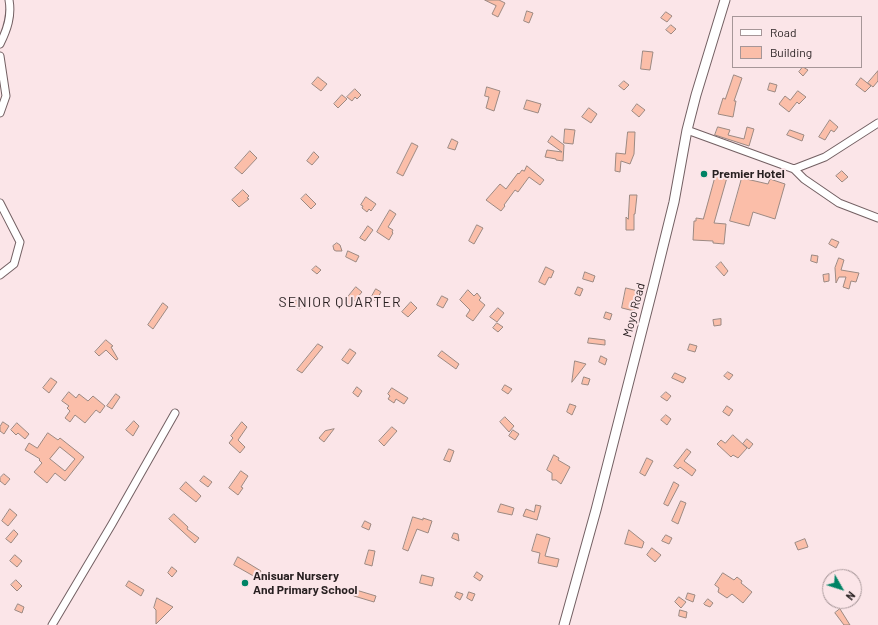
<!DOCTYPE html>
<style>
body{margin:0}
#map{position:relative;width:878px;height:625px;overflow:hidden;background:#fbe5e8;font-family:Barlow,sans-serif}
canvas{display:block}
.legend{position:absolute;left:732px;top:16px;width:130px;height:52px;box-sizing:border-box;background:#fbe5e8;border:1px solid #a69698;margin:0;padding:5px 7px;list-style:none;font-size:12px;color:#271f20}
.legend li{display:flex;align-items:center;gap:8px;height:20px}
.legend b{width:20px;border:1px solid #a69698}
.north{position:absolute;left:822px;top:569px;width:40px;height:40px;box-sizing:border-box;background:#fbe5e8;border:1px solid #a69698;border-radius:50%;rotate:129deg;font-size:11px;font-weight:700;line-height:16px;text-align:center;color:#271f20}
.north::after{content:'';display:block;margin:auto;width:14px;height:18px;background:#008365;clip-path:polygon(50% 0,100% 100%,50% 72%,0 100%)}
</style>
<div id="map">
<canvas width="878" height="625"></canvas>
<ul class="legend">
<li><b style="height:5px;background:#fff"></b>Road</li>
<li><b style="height:11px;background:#fbbea9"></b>Building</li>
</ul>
<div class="north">N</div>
</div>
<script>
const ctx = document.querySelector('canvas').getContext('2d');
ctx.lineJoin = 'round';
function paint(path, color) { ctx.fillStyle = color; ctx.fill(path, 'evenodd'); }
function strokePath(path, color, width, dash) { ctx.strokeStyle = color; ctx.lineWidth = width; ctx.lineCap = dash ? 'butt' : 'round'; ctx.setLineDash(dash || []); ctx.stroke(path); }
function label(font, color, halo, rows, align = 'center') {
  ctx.font = font + ' Barlow,sans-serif'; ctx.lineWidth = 4; ctx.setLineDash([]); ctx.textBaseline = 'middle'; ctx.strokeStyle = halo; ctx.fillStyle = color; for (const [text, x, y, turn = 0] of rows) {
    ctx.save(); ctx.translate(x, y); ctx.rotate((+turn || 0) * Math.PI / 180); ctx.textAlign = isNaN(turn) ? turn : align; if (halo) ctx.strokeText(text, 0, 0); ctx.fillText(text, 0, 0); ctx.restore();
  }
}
const building = new Path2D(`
 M 485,0 L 499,0 L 505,3 L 498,17 L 492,14 L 496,6 Z
 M 527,11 L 533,13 L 529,23 L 524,21 Z
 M 666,12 L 672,16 L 667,22 L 661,18 Z
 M 671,25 L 676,29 L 671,34 L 666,30 Z
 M 643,51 L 653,52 L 650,70 L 641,69 Z
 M 803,67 L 808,70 L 803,76 L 799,72 Z
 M 878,71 L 878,81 L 873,87 L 868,83 Z
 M 734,75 L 742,78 L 734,101 L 736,101 L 733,117 L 718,114 L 723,98 L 725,99 Z
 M 318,77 L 327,84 L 321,91 L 312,84 Z
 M 861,78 L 871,86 L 865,92 L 856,85 Z
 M 624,81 L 629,85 L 624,90 L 619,86 Z
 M 770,83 L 777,85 L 775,92 L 768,90 Z
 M 487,87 L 500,91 L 494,111 L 486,108 L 489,97 L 485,96 Z
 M 355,89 L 361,95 L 357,99 L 355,97 L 352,101 L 347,97 Z
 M 798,91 L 806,97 L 799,104 L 797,102 L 789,112 L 779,104 L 785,96 L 790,100 Z
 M 342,95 L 347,99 L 338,108 L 334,104 Z
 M 527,100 L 541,104 L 538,113 L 524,109 Z
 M 637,104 L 645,110 L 639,117 L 632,111 Z
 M 589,108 L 597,114 L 591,123 L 582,117 Z
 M 830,120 L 838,127 L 834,132 L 831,130 L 825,140 L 819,137 Z
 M 718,127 L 730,130 L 728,135 L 744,139 L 747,127 L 754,129 L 749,146 L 715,135 Z
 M 565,129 L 575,130 L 573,144 L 564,143 Z
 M 790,130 L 804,135 L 802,141 L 787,135 Z
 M 628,132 L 635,132 L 634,154 L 630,164 L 621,161 L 620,172 L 615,171 L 616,153 L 625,154 Z
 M 552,136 L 564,145 L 563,161 L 556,160 L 556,159 L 545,157 L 547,150 L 562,152 L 548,142 Z
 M 452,139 L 458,142 L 455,150 L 448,148 Z
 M 412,143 L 418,146 L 403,176 L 397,173 Z
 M 250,151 L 257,158 L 242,174 L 235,168 Z
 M 314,152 L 319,157 L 312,165 L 307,161 Z
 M 527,166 L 544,180 L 540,185 L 529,177 L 518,192 L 515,190 L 504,205 L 505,206 L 501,211 L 486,200 L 500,184 L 506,189 L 518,173 L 519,174 L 522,170 L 524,171 Z
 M 717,171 L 728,174 L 714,223 L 726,224 L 724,244 L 713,243 L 713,241 L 693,240 L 694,221 L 696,221 L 696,218 L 703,219 Z
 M 842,171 L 848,177 L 842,182 L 836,176 Z
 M 742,178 L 768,184 L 770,179 L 785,184 L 775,219 L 753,212 L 749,226 L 730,221 Z
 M 243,190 L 249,196 L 247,198 L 249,199 L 239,207 L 232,200 Z
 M 306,194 L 316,204 L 311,209 L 301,199 Z
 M 630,195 L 637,195 L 635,214 L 634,214 L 634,230 L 626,230 L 626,217 L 628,219 Z
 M 366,197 L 376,204 L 371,211 L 369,209 L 367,212 L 362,208 L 363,206 L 361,205 Z
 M 390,210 L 396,214 L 388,227 L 393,230 L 392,232 L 393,233 L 389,240 L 377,232 Z
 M 477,225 L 483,228 L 474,244 L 469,241 Z
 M 368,226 L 373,230 L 365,241 L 360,238 Z
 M 832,239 L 839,242 L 836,248 L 829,244 Z
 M 337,243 L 340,245 L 342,251 L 336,251 L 334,250 L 333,246 Z
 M 348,251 L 359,256 L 356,262 L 346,257 Z
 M 812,255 L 818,256 L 817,263 L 811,261 Z
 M 839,258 L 844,260 L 841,270 L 859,273 L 856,282 L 851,281 L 849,289 L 843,287 L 846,277 L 839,277 L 836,283 L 835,268 Z
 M 721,262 L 728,271 L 724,276 L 716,267 Z
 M 316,266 L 321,270 L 317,274 L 312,270 Z
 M 546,267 L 554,271 L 551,278 L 549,277 L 545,285 L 539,282 Z
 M 585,272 L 595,276 L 593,282 L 583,279 Z
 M 829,274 L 829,281 L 824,282 L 823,275 Z
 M 356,287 L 362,292 L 349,307 L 343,303 Z
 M 578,287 L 583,289 L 580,296 L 575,294 Z
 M 626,288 L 638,291 L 634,311 L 622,308 Z
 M 376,289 L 381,292 L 376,301 L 371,298 Z
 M 468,290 L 474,296 L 477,293 L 481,298 L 479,300 L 485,305 L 473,321 L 466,316 L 470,310 L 460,300 Z
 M 442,296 L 448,299 L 443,308 L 437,305 Z
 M 296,300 L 303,302 L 300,309 L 293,306 Z
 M 411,302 L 417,308 L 408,317 L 402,312 Z
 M 163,303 L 168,307 L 153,329 L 148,325 Z
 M 498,308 L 504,313 L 497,322 L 490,317 Z
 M 606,312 L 612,314 L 610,320 L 604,318 Z
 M 721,319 L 721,325 L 714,326 L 713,320 Z
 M 497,323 L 503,327 L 498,332 L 493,328 Z
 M 589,338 L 605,340 L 605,345 L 588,343 Z
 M 106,340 L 113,346 L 111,347 L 118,359 L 116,360 L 106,350 L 99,356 L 95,352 Z
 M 318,344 L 323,347 L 302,373 L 297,370 Z
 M 690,344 L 697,346 L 695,352 L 688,350 Z
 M 350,349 L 356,353 L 348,364 L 342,360 Z
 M 442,351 L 459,364 L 456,369 L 438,356 Z
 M 601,356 L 607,359 L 605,365 L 599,362 Z
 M 575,361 L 586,364 L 572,382 Z
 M 728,372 L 733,375 L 729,380 L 724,376 Z
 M 675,373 L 686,378 L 683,383 L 672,378 Z
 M 584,377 L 590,379 L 588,385 L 582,384 Z
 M 51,378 L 57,382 L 49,393 L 43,388 Z
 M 505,385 L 512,389 L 508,394 L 502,390 Z
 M 357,387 L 362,391 L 358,397 L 353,393 Z
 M 392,388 L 408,398 L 404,404 L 396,399 L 394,403 L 388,399 L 390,396 L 388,394 Z
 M 69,392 L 76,398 L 79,394 L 88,401 L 93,396 L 105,406 L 100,413 L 96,410 L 85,423 L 75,415 L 70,422 L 65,418 L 70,411 L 67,408 L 69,406 L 62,401 Z
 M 666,392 L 671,396 L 667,401 L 661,397 Z
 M 116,394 L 120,397 L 112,409 L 107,406 Z
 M 570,404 L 576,406 L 572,415 L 567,412 Z
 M 727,406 L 733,410 L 729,416 L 723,412 Z
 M 666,415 L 671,419 L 667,425 L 661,420 Z
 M 505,417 L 514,426 L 509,432 L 500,422 Z
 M 134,421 L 139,426 L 133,436 L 126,430 Z
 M 3,422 L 9,426 L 4,434 L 0,431 L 0,427 Z
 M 242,422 L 247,427 L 238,440 L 245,447 L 240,453 L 229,443 L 233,438 L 231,436 Z
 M 17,423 L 29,434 L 25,439 L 18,433 L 16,435 L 11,430 Z
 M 392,427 L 397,431 L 384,446 L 379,441 Z
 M 334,429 L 324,442 L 319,438 L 325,431 Z
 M 513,430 L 519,434 L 515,440 L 509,436 Z
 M 48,433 L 58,440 L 60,438 L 84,457 L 65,481 L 55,473 L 47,483 L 34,472 L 42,463 L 39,460 L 40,459 L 25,450 L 29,443 L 37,448 ZM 60,447 L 75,459 L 65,471 L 50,459 Z
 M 733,435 L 747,448 L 738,458 L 733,455 L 731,457 L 717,444 L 721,440 L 725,443 Z
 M 747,439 L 753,444 L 749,449 L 743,444 Z
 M 449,449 L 454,451 L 450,462 L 444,460 Z
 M 687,449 L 691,452 L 684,461 L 696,470 L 692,476 L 680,467 L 678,469 L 674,466 Z
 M 554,455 L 559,458 L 558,460 L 570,467 L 561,484 L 556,480 L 552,480 L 552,473 L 547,470 Z
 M 647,458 L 653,461 L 645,476 L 640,473 Z
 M 241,471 L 248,476 L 241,487 L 243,488 L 238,495 L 229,488 Z
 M 4,474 L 10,479 L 5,485 L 0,481 L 0,478 Z
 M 204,476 L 212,482 L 208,487 L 200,481 Z
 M 186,482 L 201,496 L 196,502 L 180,489 Z
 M 674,482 L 679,485 L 668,506 L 664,504 Z
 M 681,501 L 686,503 L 678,524 L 672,521 Z
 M 501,504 L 514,508 L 512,515 L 498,512 Z
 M 536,505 L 541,506 L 537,520 L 523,516 L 526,509 L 534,512 Z
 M 10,509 L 17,515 L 8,526 L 2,521 Z
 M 174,514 L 188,527 L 187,529 L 199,538 L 195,543 L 169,519 Z
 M 413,517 L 423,520 L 423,518 L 432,521 L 428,533 L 417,529 L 408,551 L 403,549 Z
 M 365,521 L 371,524 L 369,530 L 362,527 Z
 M 14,530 L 18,534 L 11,543 L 6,539 Z
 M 629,530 L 644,542 L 642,548 L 625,544 Z
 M 454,533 L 458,534 L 459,541 L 452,538 Z
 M 537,534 L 550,538 L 545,556 L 559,559 L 557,567 L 538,563 L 540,553 L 532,551 Z
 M 666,535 L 672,538 L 669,544 L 662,541 Z
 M 805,539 L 808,547 L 798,550 L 795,543 Z
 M 652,548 L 661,555 L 655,562 L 647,555 Z
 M 369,550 L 375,551 L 372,566 L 365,564 Z
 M 15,555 L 22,561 L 17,567 L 10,561 Z
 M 238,557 L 261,571 L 257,578 L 234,565 Z
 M 172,567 L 177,571 L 172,577 L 168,573 Z
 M 477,572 L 483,576 L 480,581 L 474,577 Z
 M 723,573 L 734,580 L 737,577 L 742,581 L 741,583 L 752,592 L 743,603 L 732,594 L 727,598 L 718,592 L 719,588 L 715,585 Z
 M 422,575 L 434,578 L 432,586 L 420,583 Z
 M 16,580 L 22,586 L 17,591 L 11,585 Z
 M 129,581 L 144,590 L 141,596 L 126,586 Z
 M 356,590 L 376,596 L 374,602 L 354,596 Z
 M 457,592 L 463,594 L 460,600 L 455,597 Z
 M 469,592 L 475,594 L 472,601 L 467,598 Z
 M 688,593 L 695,595 L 693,602 L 686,599 Z
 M 679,597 L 686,602 L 681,608 L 675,602 Z
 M 157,598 L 173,607 L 156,624 L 156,610 L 154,608 Z
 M 708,599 L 713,603 L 710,607 L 705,605 L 704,604 Z
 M 18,604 L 24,607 L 22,613 L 15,610 Z
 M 840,609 L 850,625 L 844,625 L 835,613 Z
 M 680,610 L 687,612 L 686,618 L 679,616 Z`);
const minor = new Path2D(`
 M 0,44 C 7,30 12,16 9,0
 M 0,56 L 6,96 L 0,113
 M 687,130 L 794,169 L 825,157 L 878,123
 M 794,169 L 804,179 L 839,203 L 878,218
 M 0,203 L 20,242 L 14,264 L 0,275
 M 52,625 L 112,524 L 175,413`);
const major = new Path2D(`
 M 564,625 L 596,510 L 653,287 L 674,202 L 687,130 L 696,95 L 725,0`);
const markers = [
 [704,174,4,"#008365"],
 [245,583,4,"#008365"]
];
const poiNames = [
 ["Premier Hotel",712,174],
 ["Anisuar Nursery",253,576],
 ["And Primary School",253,590]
];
const streetNames = [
 ["Moyo Road",634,310,-75]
];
const quarterNames = [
 ["SENIOR QUARTER",340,302]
];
paint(building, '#fbbea9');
strokePath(building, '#9c8982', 1);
strokePath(minor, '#736063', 9);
strokePath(major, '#736063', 11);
strokePath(minor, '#fff', 7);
strokePath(major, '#fff', 9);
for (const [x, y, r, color] of markers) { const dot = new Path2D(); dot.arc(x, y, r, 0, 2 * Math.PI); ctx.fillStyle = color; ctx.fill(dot); strokePath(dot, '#fbe5e8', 1.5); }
label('bold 12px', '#271f20', '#fbe5e8', poiNames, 'left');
label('12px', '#271f20', '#fbe5e8', streetNames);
ctx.letterSpacing = '1px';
label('14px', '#271f20', '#fbe5e8', quarterNames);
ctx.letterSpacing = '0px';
</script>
